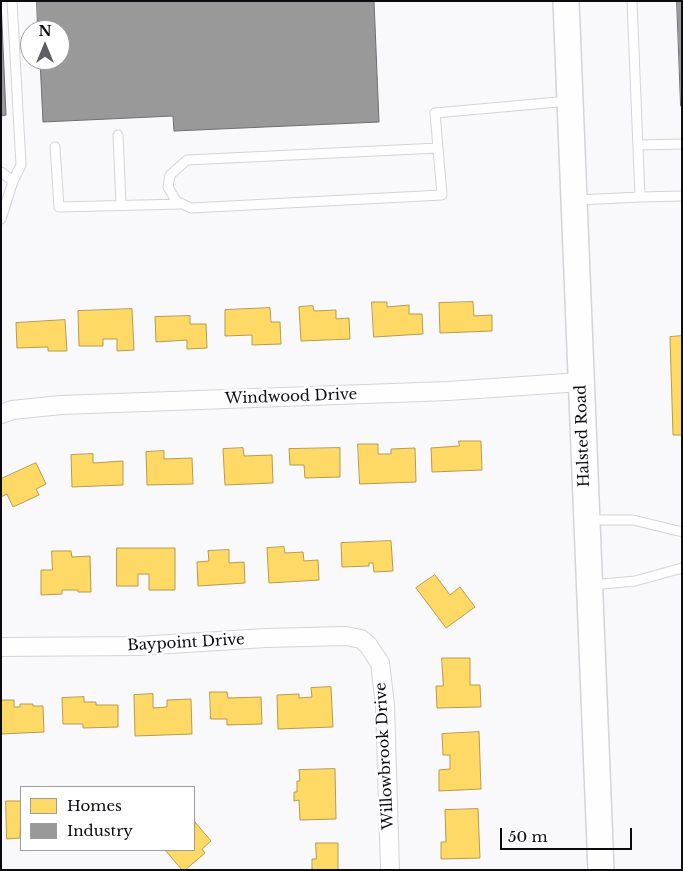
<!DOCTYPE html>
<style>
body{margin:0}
#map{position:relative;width:683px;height:871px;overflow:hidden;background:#f9f9fb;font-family:"Libre Baskerville",serif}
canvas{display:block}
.frame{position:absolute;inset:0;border:2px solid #0b0b11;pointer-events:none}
.legend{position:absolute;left:20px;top:786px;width:175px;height:65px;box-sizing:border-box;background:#fff;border:1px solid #9d9da0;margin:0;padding:6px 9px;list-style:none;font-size:15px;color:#0b0b11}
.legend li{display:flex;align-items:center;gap:10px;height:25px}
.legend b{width:25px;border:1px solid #9d9da0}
.north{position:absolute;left:20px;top:20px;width:50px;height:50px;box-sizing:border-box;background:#fff;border:1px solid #9d9da0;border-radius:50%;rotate:0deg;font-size:14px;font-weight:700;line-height:20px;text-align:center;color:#0b0b11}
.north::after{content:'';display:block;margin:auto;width:18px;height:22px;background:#5e5e63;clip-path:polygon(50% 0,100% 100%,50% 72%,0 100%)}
.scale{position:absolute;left:500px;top:828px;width:132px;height:22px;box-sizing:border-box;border:2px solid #0b0b11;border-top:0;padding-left:6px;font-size:15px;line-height:18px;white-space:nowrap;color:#0b0b11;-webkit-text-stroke:4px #fff;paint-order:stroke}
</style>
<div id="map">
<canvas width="683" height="871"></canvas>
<div class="frame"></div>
<ul class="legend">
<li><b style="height:14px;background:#ffd966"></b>Homes</li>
<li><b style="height:14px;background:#999"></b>Industry</li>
</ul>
<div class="north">N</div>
<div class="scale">50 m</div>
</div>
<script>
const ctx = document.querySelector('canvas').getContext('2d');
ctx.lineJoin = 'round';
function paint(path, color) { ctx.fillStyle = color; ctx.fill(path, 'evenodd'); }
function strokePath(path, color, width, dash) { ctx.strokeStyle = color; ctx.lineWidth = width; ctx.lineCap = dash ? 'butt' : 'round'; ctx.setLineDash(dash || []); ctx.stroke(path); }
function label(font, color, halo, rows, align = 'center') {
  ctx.font = font + ' "Libre Baskerville",serif'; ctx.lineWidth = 5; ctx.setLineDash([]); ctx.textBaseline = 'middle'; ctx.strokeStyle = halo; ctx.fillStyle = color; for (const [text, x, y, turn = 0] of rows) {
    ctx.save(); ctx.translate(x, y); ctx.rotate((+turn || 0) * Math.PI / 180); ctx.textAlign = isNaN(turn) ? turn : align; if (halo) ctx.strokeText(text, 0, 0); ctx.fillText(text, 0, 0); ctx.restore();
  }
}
const homes = new Path2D(`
 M 372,302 L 387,302 L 387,307 L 409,305 L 409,314 L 422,314 L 423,334 L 374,337 Z
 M 473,302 L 474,316 L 492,315 L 492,331 L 440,333 L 439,303 Z
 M 313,306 L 314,311 L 336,310 L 336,319 L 349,318 L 350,339 L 301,341 L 299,307 Z
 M 270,308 L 271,322 L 280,322 L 281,344 L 252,345 L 252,335 L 225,336 L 225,310 Z
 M 132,309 L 134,350 L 117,351 L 117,339 L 103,339 L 103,346 L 79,346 L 78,311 Z
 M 190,316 L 190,324 L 206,324 L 207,348 L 187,349 L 187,340 L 156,342 L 155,317 Z
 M 65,320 L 67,351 L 48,351 L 48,347 L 17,348 L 16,323 Z
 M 682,336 L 682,435 L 673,435 L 670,337 Z
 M 459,441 L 481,441 L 482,470 L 432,472 L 431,448 L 459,446 Z
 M 358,444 L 378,444 L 378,454 L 391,454 L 391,449 L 415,448 L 416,482 L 360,484 Z
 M 243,448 L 244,456 L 272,455 L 273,483 L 225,485 L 223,449 Z
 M 340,448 L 340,477 L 305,478 L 304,465 L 290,465 L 289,449 Z
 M 164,451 L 164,459 L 192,458 L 193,484 L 147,485 L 146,452 Z
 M 93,454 L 93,463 L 123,461 L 123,485 L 72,487 L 71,455 Z
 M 36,463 L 46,484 L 36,489 L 39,495 L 13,507 L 7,494 L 1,497 L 1,479 Z
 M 391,541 L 393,571 L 374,572 L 373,563 L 369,563 L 369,566 L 342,567 L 341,543 Z
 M 284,547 L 285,553 L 303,552 L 304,561 L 318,560 L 319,580 L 269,583 L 267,548 Z
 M 117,548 L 175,548 L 175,590 L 149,590 L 149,574 L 138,574 L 138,586 L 117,586 Z
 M 229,550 L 229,563 L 244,562 L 245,583 L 198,586 L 197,562 L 209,561 L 208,551 Z
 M 52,551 L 71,551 L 72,557 L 90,556 L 91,592 L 78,592 L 78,590 L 62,590 L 62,594 L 41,595 L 41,570 L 52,570 Z
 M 435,575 L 450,595 L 460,587 L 475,607 L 446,628 L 416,588 Z
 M 442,658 L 470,658 L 470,685 L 480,685 L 481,707 L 437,708 L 436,686 L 443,686 Z
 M 331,687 L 333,727 L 278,729 L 277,695 L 299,694 L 299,698 L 312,697 L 311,688 Z
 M 210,692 L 227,692 L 228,698 L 261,697 L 262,724 L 227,725 L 227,719 L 211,719 Z
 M 153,694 L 153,708 L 167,707 L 167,700 L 191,699 L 192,734 L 135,736 L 134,695 Z
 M 84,697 L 84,702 L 96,702 L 96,705 L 118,705 L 118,727 L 83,728 L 83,724 L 63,724 L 62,698 Z
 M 1,700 L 14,700 L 14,707 L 20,707 L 20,704 L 33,704 L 33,706 L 43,706 L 44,732 L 1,734 Z
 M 479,732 L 481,789 L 439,791 L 439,770 L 450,769 L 450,755 L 443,755 L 442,734 Z
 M 335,769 L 336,819 L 300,820 L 299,800 L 294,801 L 294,792 L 297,792 L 297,781 L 300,781 L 299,770 Z
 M 6,801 L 21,801 L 20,838 L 7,839 Z
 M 478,809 L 480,858 L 441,859 L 441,842 L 446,842 L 445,810 Z
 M 195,822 L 211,841 L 202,849 L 205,853 L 185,870 L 182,870 L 165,850 L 194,850 Z
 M 316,843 L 338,843 L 338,870 L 312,870 L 312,859 L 316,859 Z`);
const industry = new Path2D(`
 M 1,1 L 6,115 L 1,116 Z
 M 37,1 L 374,1 L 379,122 L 174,131 L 173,116 L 43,122 L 40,60 L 60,60 L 60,30 L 38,30 Z
 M 677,1 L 682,1 L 682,106 L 681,106 Z`);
const lane = new Path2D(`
 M 118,135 L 121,205
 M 638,145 L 682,144
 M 55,147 L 59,207 L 181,204
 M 438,148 L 187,160 L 170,175 L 168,187 L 176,201 L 191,208 L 442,195 L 435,113 L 569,101
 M 1,172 L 13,181
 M 640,197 L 682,196
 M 577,200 L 640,197 L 632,1
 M 1,219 L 13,181 L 21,165 L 12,1
 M 588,520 L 633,520 L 682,532
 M 592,585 L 635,581 L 682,568`);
const street = new Path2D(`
 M 1,414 L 12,410 L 61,405 L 448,391 L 581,382
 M 1,647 L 138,646 L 266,638 L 346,636 L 361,639 L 368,645 L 380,663 L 385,705 L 390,870`);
const secondary = new Path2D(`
 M 566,1 L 601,870`);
const streetNames = [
 ["Windwood Drive",291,397,-2],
 ["Halsted Road",583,436,-92],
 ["Baypoint Drive",186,643,-3],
 ["Willowbrook Drive",385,756,-93]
];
paint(homes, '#ffd966');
strokePath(homes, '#b69b4c', 1);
paint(industry, '#999');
strokePath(industry, '#6e6e70', 1);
strokePath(lane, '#d4d4d8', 11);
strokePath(street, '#d4d4d8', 20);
strokePath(secondary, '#d4d4d8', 28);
strokePath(lane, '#fefefe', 9);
strokePath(street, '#fefefe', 18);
strokePath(secondary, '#fefefe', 25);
label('15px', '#0b0b11', '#fff', streetNames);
</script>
